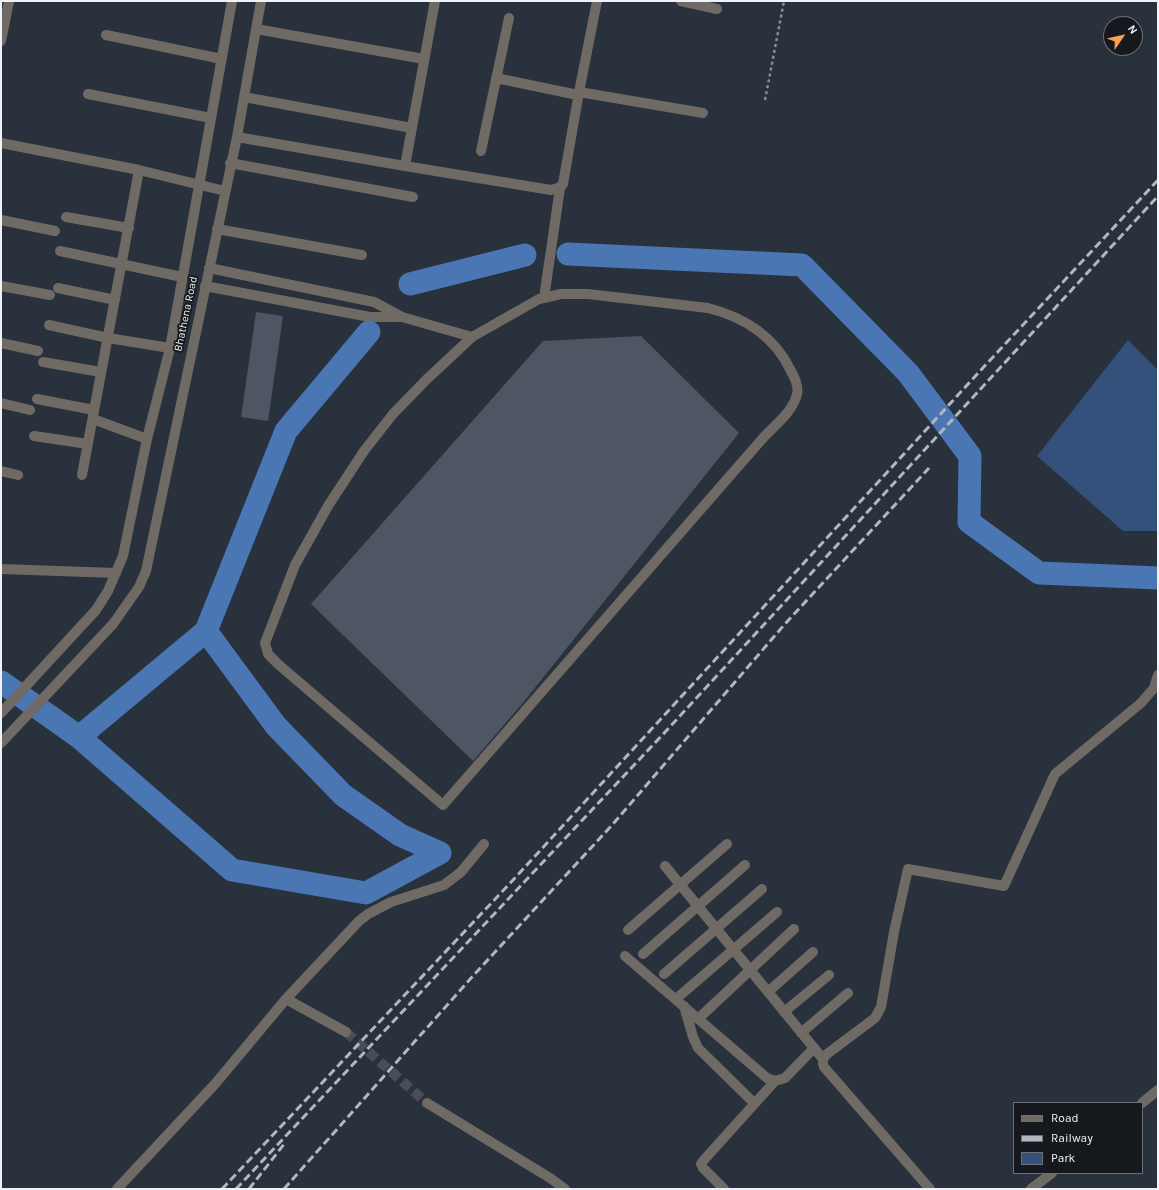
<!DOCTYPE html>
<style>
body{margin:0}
#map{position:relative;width:1159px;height:1190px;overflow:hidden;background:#29313c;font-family:Karla,sans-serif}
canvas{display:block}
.frame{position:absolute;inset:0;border:2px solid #eef3fa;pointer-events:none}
.legend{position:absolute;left:1013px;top:1102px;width:130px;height:72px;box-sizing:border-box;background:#15191e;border:1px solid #6c7076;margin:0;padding:5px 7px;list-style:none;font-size:12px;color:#eef3fa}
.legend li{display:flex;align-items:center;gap:8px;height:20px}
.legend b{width:20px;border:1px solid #6c7076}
.north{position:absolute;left:1103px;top:16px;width:40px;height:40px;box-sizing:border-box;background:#15191e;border:1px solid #6c7076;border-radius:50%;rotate:56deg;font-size:11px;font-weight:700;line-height:16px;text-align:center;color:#eef3fa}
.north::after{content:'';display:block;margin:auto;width:14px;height:18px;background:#fc9e52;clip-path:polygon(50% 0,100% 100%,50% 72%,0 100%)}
</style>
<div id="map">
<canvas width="1159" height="1190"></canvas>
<div class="frame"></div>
<ul class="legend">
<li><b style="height:5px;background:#706a65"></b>Road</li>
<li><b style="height:5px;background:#b1b7bf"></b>Railway</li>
<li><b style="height:11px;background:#33517a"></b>Park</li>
</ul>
<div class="north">N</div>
</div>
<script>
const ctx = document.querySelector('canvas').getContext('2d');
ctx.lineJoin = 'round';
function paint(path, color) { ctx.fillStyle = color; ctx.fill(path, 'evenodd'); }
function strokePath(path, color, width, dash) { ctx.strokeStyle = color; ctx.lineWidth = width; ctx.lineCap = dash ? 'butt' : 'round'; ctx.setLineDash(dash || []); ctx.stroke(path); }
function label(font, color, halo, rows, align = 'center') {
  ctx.font = font + ' Karla,sans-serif'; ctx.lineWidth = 3.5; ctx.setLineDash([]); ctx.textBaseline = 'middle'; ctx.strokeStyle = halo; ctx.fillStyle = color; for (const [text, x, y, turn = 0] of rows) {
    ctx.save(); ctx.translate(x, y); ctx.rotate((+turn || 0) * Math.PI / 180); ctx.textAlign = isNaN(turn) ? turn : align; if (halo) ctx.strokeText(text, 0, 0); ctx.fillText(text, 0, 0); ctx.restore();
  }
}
const green = new Path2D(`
 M 1128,340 L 1158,370 L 1158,531 L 1123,531 L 1037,456 Z`);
const river = new Path2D(`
 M 568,254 L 802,265 L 908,373 L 970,456 L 969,522 L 1039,573 L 1158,578
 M 410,284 L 525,255
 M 1,682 L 79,737 L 232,870 L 366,893 L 440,853 L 400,835 L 343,795 L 276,726 L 206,631 L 286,431 L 369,332
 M 79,737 L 206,631`);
const building = new Path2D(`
 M 256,312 L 283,316 L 268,421 L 241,417 Z
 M 641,336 L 739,433 L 522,704 L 473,761 L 311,604 L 543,341 Z`);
const minorTunnel = new Path2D(`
 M 346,1032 L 427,1103`);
const path = new Path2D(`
 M 765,100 L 784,1`);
const minor = new Path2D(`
 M 681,1 L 717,9
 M 256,29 L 424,59
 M 106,35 L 222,59
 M 1,41 L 9,1
 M 496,78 L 578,95
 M 579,92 L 703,113
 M 88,94 L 211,118
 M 244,97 L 412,128
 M 237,137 L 405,166 L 551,190 C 556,189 560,188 563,184 L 579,92 L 597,1
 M 1,143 L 139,170 L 225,191
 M 481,151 L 509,18
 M 230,163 L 413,197
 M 405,166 L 435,1
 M 66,217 L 129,228
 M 1,220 L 55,231
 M 217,229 L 362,255
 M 60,251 L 182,277
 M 209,268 L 374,302 L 402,317 L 472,337
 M 1,286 L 50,295
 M 205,286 L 370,317 L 400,317
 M 58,288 L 115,300
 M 561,294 L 588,294 L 708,308 C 744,317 775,337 791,371 C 795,378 799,386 797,394 C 793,412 775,425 763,438 L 443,805 L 279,665 L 268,654 L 265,643 L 295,565 L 328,506 L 364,451 L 393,414 L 426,380 L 472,337 L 539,299 Z
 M 544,298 L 560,188
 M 49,325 L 108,338 L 170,348
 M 1,343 L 38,351
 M 43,362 L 101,372
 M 37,399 L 94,410
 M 1,403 L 30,410
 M 93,419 L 147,439
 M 34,436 L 88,444
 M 1,471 L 18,475
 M 82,475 L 139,170
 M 1,569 L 116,573
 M 1,713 L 96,610 L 108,591 L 123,556 L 147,439 L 170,348 L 232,1
 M 1,743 L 113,624 L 139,587 L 146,571 L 237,137 L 261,1
 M 665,866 L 823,1059 L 823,1064 L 824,1067 L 930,1189
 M 628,930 L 727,844
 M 643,954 L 745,865
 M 625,956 L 767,1078 L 775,1081 L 785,1078 L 814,1048
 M 664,974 L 762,889
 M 768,992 L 813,952
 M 286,999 L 346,1032
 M 676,999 L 777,912
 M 684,1006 L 693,1037 L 698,1048 L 754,1103
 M 784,1012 L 829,975
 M 698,1019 L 794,929
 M 801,1033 L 848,993
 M 823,1059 L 827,1054 L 875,1018 L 881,1007 L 894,932 L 908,869 L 1004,886 L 1055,774 L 1141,703 L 1154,688 L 1158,675
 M 427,1103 L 550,1178 L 565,1189
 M 1142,1103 L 1158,1090
 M 117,1189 L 215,1084 L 286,999 L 359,921 L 368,914 L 391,902 L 444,885 L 461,872 L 484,844
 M 724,1189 L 703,1168 L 701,1164 L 703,1161 L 775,1081
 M 1031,1189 L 1052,1173`);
const rail = new Path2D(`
 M 222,1189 L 514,879 L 980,371 L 1158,180
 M 236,1189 L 667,730 L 1158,196
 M 249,1189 L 285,1143
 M 284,1189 L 472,977 L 613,824 L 784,625 L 929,468`);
const streetNames = [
 ["Bhathena Road",186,314,-78]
];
paint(green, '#33517a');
strokePath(river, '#4a76b4', 23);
paint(building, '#4d5662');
strokePath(minorTunnel, '#474e58', 10, [10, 5]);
strokePath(path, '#888e97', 2.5, [3, 3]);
strokePath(minor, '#706a65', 10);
strokePath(rail, '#b1b7bf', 3, [8, 4]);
label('11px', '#eef3fa', '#15191e', streetNames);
</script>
